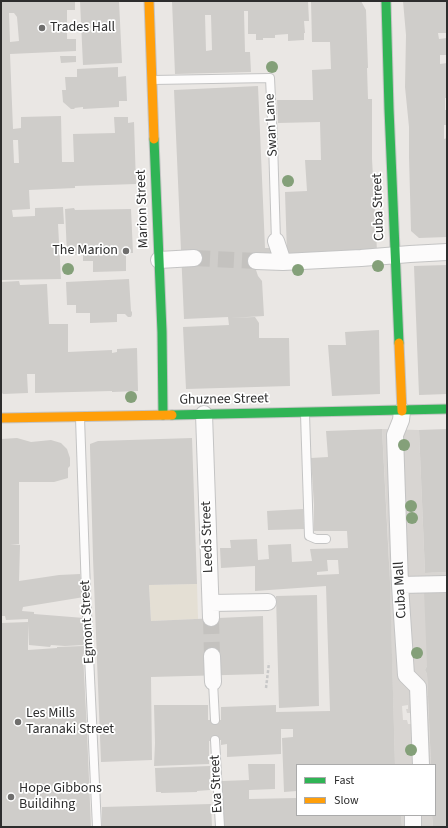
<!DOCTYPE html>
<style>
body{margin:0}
#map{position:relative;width:448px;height:828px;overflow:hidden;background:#eae7e4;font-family:"Source Sans 3",sans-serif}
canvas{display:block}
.frame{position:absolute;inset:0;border:2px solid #2d2d2d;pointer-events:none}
.legend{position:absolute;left:296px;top:764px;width:140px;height:52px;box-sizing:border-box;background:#fff;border:1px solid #ababab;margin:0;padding:5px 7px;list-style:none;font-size:12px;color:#2d2d2d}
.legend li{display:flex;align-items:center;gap:8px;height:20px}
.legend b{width:20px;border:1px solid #ababab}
</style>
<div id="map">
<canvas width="448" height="828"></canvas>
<div class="frame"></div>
<ul class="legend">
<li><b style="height:5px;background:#30b455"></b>Fast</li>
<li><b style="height:5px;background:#ff9f0a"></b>Slow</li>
</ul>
</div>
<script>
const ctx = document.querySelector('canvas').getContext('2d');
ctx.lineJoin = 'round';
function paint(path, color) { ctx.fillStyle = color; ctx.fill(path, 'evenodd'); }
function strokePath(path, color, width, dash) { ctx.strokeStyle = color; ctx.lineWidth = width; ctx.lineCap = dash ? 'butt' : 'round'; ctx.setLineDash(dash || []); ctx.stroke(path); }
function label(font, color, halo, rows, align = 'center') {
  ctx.font = font + ' "Source Sans 3",sans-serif'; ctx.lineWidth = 3.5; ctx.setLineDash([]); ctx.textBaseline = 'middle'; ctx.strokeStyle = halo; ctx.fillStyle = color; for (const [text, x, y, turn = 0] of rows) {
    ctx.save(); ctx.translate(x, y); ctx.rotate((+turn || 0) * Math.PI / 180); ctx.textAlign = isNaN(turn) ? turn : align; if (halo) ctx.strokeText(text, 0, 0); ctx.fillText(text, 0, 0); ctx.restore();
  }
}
const education = new Path2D(`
 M 197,584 L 198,619 L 151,621 L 149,585 Z`);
const plaza = new Path2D(`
 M 382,429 L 419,430 L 425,573 L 447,572 L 447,589 L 427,666 L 425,670 L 427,674 L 431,765 L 395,765 L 389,557 ZM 408,705 L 408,709 L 406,709 L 407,713 L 411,713 L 415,724 L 408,724 L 407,720 L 403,720 L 402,706 Z
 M 401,815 L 432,815 L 433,827 L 402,827 Z`);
const building = new Path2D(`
 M 1,1 L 75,1 L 75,10 L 67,10 L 67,39 L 76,39 L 76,51 L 10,54 L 13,129 L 21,128 L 21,117 L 61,116 L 62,162 L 74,162 L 73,134 L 115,133 L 114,117 L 128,117 L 128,123 L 134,122 L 136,184 L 75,186 L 75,188 L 29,190 L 30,209 L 12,210 L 13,217 L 35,216 L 35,208 L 63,207 L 64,224 L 58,224 L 61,279 L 1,280 ZM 9,13 L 14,13 L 17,17 L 19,41 L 10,42 ZM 13,140 L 18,140 L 19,163 L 14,163 Z
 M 80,1 L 119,1 L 122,63 L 83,65 Z
 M 172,1 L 308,1 L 309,21 L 304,21 L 305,33 L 304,33 L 304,40 L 288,41 L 288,34 L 275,35 L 275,38 L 263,38 L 263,40 L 256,40 L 256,34 L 248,34 L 248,11 L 244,11 L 245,52 L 250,52 L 251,72 L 175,74 ZM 205,15 L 211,15 L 212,50 L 206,51 Z
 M 311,1 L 361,1 L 366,10 L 368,68 L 367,68 L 368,99 L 372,99 L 372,159 L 377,251 L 287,254 L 285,192 L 307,191 L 305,160 L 321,160 L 320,122 L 278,123 L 277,100 L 313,100 L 312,70 L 331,69 L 330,42 L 312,42 Z
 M 403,1 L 447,1 L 447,33 L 438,33 L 439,39 L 447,38 L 447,55 L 440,55 L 440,64 L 447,63 L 447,98 L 445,98 L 445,110 L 447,110 L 447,125 L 444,125 L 444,139 L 447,138 L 447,237 L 419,238 L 411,231 L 409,157 L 409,127 L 405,87 L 406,35 Z
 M 60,56 L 76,56 L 76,62 L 61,63 Z
 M 118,67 L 118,77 L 126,76 L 127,101 L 119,101 L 119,107 L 83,109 L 83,107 L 74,108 L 75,109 L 71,109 L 63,102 L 62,90 L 66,90 L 65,77 L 77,77 L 77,69 Z
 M 258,86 L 265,248 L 272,248 L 272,255 L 256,261 L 256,270 L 258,276 L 262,281 L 264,316 L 230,318 L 255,317 L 259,323 L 259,338 L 289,338 L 290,386 L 186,389 L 183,327 L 229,325 L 228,317 L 184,319 L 174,90 Z
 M 74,208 L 75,210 L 131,209 L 133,253 L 126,253 L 126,271 L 93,272 L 93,261 L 83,261 L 83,254 L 67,255 L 65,209 Z
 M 447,265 L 447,394 L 419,395 L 414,266 Z
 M 129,279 L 131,311 L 132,312 L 132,315 L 131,317 L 128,317 L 125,314 L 117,314 L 117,322 L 90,323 L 90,313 L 76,313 L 76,305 L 67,305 L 66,282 Z
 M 19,281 L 20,285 L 47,284 L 49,324 L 68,324 L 68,352 L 112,350 L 112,353 L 117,352 L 117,349 L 137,348 L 138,391 L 112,392 L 112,391 L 35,393 L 35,374 L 27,374 L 28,393 L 3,394 L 1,392 L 1,282 Z
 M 379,330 L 380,394 L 332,396 L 328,345 L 346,345 L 345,332 Z
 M 382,429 L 390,582 L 395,765 L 297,765 L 297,791 L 284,792 L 282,738 L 293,737 L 293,729 L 281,729 L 281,754 L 227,757 L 227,744 L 221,745 L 221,740 L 209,741 L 209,764 L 154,766 L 155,743 L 154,705 L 208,705 L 208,720 L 221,720 L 221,707 L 276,705 L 276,712 L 330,711 L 326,586 L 255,591 L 255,566 L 221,568 L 220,548 L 231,548 L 230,540 L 257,539 L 258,560 L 269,559 L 268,545 L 291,544 L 292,562 L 312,561 L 310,549 L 348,548 L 347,531 L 314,531 L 314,505 L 311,458 L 328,457 L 326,431 ZM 327,560 L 338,560 L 339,574 L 317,575 L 317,572 L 328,571 Z
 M 447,429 L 447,572 L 425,573 L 419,430 Z
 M 17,438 L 31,442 L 51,440 L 61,443 L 67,449 L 70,458 L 70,466 L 68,468 L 68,478 L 54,482 L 19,482 L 19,544 L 10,544 L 20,545 L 19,581 L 59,575 L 80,574 L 84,597 L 23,607 L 22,611 L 34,612 L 34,614 L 84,618 L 83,645 L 65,646 L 51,645 L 50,647 L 29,645 L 28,624 L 28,650 L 57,648 L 57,647 L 84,646 L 85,654 L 83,654 L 87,732 L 91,827 L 1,827 L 1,623 L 28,622 L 28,619 L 6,620 L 5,616 L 1,616 L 1,439 Z
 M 192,438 L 197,584 L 149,585 L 151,621 L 263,616 L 264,674 L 151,677 L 152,760 L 101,762 L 93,558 L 90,448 L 90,444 L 98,441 Z
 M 303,509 L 304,529 L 268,530 L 267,511 Z
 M 447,589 L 447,827 L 433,827 L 432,815 L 435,815 L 435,765 L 431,765 L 427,674 L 425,670 L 427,666 L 424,590 Z
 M 317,595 L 319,706 L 279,708 L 276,596 Z
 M 248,764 L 275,764 L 275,789 L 249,790 L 249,799 L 297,798 L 297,815 L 401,815 L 402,827 L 222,827 L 222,781 L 249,780 Z
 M 210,766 L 210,790 L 197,791 L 197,792 L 161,793 L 161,792 L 156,792 L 155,768 Z
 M 211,804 L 212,827 L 102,827 L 102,807 Z`);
const streetTunnel = new Path2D(`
 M 194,258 L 256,261
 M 211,618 L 212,656`);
const path = new Path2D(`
 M 266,688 L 269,663`);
const lane = new Path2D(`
 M 153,80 L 270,78 L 273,142 L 276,241
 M 305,414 L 309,536 L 316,539 L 326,539
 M 80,418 L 86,592 L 97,827
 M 213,682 L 215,720
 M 215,740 L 220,827`);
const street = new Path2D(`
 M 159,260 L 194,258
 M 256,261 L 283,262 L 276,241
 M 283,262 L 361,258 L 410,254 L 447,252
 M 402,411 L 401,420 L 395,435 L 400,585 L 406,675 L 418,687 L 421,765
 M 204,414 L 211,618
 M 400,585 L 447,584
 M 211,603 L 268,602
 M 212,656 L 213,682
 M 413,827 L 413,815`);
const fast = new Path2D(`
 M 386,1 L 389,109 L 399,343
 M 154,139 L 162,332 L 163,415
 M 172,415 L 447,409`);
const slow = new Path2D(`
 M 149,1 L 154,139
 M 399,343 L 402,411
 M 1,418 L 172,415`);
const trees = [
 [272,67],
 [288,181],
 [378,266],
 [68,269],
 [298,270],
 [131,397],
 [404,445],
 [411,506],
 [412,518],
 [417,653],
 [411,750]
];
const markers = [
 [42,28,4,"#6f6e6d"],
 [126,251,4,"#6f6e6d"],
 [18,722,4,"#6f6e6d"],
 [11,797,4,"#6f6e6d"]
];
const poiNames = [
 ["Trades Hall",50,28],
 ["The Marion",118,251,"right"],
 ["Les Mills",26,714],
 ["Taranaki Street",26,730],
 ["Hope Gibbons",19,789],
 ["Buildihng",19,805]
];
const streetNames = [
 ["Swan Lane",272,125,-93],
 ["Cuba Street",379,207,-92],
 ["Marion Street",143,209,-92],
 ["Ghuznee Street",224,400,-1],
 ["Leeds Street",208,537,-92],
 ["Cuba Mall",401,590,-93],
 ["Egmont Street",88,622,-93],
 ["Eva Street",217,784,-93]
];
paint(education, '#e4dfd4');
paint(plaza, '#d8d5d2');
paint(building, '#cfcdca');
strokePath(streetTunnel, '#c4c2bf', 16, [16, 8]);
strokePath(lane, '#c4c4c4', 10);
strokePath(street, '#c4c4c4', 18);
strokePath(fast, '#c4c4c4', 11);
strokePath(slow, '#c4c4c4', 11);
strokePath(path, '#c8c8c8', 2.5, [3, 2]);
strokePath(lane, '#fcfbfb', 8);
strokePath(street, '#fcfbfb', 16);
strokePath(fast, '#30b455', 9);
strokePath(slow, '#ff9f0a', 9);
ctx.fillStyle = '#84a079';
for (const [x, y] of trees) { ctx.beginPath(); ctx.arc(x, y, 6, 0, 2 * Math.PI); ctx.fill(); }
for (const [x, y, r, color] of markers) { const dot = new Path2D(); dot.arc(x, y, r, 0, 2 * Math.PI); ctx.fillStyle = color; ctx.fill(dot); strokePath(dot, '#fff', 1.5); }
label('14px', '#2d2d2d', '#fff', poiNames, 'left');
label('14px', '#2d2d2d', '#fff', streetNames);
</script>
